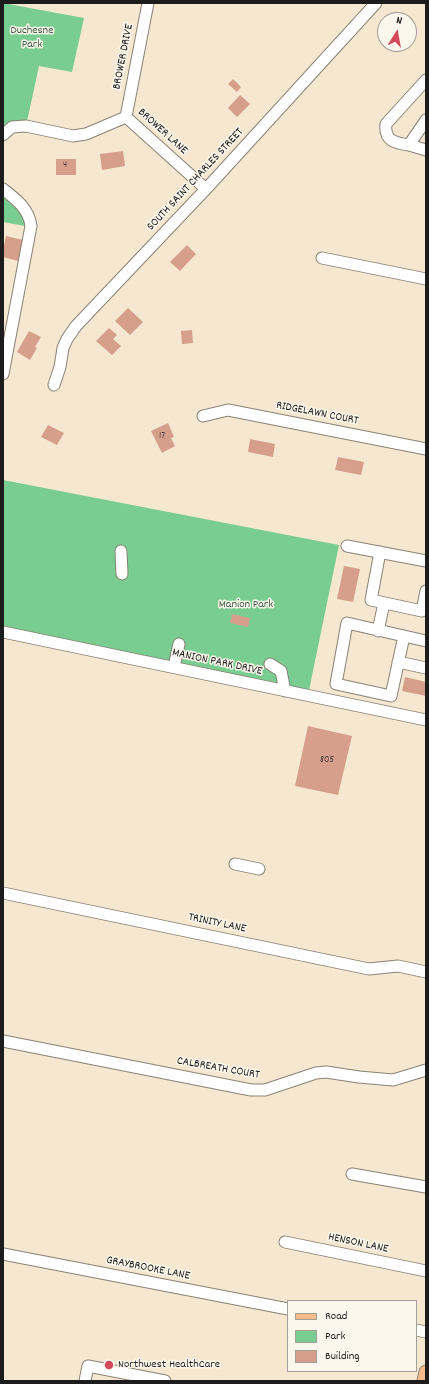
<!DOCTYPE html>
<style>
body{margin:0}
#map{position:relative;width:429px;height:1384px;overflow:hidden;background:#f6e7d0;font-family:Dekko,sans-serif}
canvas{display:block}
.frame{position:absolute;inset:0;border:4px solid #1c1c1c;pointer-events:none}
.legend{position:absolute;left:287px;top:1300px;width:130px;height:72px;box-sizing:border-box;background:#fbf7ec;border:1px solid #a29f99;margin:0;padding:5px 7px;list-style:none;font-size:12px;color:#1c1c1c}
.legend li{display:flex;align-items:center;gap:8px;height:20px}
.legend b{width:20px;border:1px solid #a29f99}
.north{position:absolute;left:377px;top:12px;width:40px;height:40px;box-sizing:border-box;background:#fbf7ec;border:1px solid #a29f99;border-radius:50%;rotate:11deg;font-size:11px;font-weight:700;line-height:16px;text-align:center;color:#1c1c1c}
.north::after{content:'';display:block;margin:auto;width:14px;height:18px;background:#d1495b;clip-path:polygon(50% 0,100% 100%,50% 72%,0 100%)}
</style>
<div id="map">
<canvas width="429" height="1384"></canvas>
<div class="frame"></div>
<ul class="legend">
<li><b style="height:5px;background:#fabb8b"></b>Road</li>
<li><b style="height:11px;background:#79cd90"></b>Park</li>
<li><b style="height:11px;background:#d59f8c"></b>Building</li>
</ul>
<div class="north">N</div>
</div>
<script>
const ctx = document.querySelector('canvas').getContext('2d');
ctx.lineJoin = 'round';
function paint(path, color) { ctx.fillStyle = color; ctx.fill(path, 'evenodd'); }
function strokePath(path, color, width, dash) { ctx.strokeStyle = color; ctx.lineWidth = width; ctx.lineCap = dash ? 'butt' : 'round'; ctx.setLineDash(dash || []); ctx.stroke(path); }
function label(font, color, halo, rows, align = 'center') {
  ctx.font = font + ' Dekko,sans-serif'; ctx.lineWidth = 3; ctx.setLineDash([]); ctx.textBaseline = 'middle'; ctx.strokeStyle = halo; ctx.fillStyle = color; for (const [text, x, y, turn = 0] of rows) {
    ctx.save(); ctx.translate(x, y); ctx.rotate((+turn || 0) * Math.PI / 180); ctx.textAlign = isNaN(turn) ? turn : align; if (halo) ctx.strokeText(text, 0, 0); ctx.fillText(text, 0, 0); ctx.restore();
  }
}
const green = new Path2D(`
 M 3,3 L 84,18 L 72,72 L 39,66 L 26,126 L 3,135 Z
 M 3,189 L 27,212 L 25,226 L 3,222 Z
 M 3,480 L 339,545 L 308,695 L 3,632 Z`);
const building = new Path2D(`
 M 233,79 L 241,87 L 237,92 L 228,84 Z
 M 240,95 L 250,104 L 237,117 L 228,108 Z
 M 123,151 L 125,166 L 102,170 L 100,154 Z
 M 56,159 L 76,159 L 76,175 L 56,175 Z
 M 6,236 L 23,240 L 18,261 L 3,257 L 3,250 Z
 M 187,245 L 196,254 L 180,271 L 170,262 Z
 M 128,308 L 143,322 L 130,335 L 115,321 Z
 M 109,328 L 117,335 L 113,339 L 121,346 L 112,355 L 96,341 Z
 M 192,330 L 193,343 L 182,344 L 181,331 Z
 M 29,331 L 41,337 L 35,347 L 37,348 L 30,360 L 17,352 Z
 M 168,423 L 174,437 L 171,438 L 175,446 L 162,453 L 151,431 Z
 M 48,425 L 64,433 L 57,445 L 41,437 Z
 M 250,439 L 275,444 L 273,457 L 248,452 Z
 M 338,457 L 364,462 L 361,475 L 335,470 Z
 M 344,566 L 360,569 L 353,602 L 337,599 Z
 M 232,614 L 250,618 L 248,627 L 230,623 Z
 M 405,677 L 426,682 L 426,696 L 402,691 Z
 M 308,726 L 352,736 L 338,795 L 295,786 Z`);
const minor = new Path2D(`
 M 126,117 L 148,3
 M 426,120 L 409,145 L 426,150
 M 3,135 L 12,127 L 26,126 L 73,136 L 86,134 L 126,117 L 206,189
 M 409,145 C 395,143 384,141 386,124 L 426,80
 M 3,189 C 16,199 29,209 31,226 L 3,374
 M 322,258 L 426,279
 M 54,385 L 60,367 L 63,348 L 67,339 L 76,326 L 206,189 L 376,3
 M 203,416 L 228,410 L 426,449
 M 347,546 L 426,561
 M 121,551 L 122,574
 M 380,552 L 371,600 L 422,611 L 426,591
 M 378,631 L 384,603
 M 3,632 L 426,720
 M 404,636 L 347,623 L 336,684 L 391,696 L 404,636 L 426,641
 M 398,662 L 426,668
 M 270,664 L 281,671 L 285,691
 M 174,667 L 179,644
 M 235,864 L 259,869
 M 3,893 L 369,969 L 398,966 L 426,972
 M 3,1041 L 251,1090 L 265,1090 L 316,1073 L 326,1072 L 359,1077 L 393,1080 L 426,1070
 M 352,1174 L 426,1187
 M 285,1242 L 426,1271
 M 3,1254 L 288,1309
 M 416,1330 L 426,1332
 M 85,1381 L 88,1366 L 165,1381`);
const major = new Path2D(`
 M 424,1381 L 426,1372`);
const markers = [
 [109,1365,5,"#d1495b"]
];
const numberNames = [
 ["4",65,166],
 ["17",162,437],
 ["805",327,761]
];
const parkNames = [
 ["Duchesne",32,31],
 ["Park",32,45],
 ["Manion Park",246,605]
];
const streetNames = [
 ["BROWER DRIVE",124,57,-79],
 ["BROWER LANE",162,132,42],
 ["SOUTH SAINT CHARLES STREET",196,180,-47],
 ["RIDGELAWN COURT",317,414,11],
 ["MANION PARK DRIVE",217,663,12],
 ["TRINITY LANE",217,924,12],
 ["CALBREATH COURT",218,1069,10],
 ["HENSON LANE",358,1244,12],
 ["GRAYBROOKE LANE",148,1269,11]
];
const poiNames = [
 ["Northwest HealthCare",118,1365]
];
paint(green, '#79cd90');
paint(building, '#d59f8c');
strokePath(minor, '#898276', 13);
strokePath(major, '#898276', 15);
strokePath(minor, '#fff', 11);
strokePath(major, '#fabb8b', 13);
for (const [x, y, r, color] of markers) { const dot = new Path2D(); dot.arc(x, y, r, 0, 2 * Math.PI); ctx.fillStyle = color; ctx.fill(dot); strokePath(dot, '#fbf7ec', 1.5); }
label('10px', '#4a3d38', null, numberNames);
label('12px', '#3d5a45', '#fbf7ec', parkNames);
label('12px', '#1c1c1c', '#fbf7ec', streetNames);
label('12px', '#1c1c1c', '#fbf7ec', poiNames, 'left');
</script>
